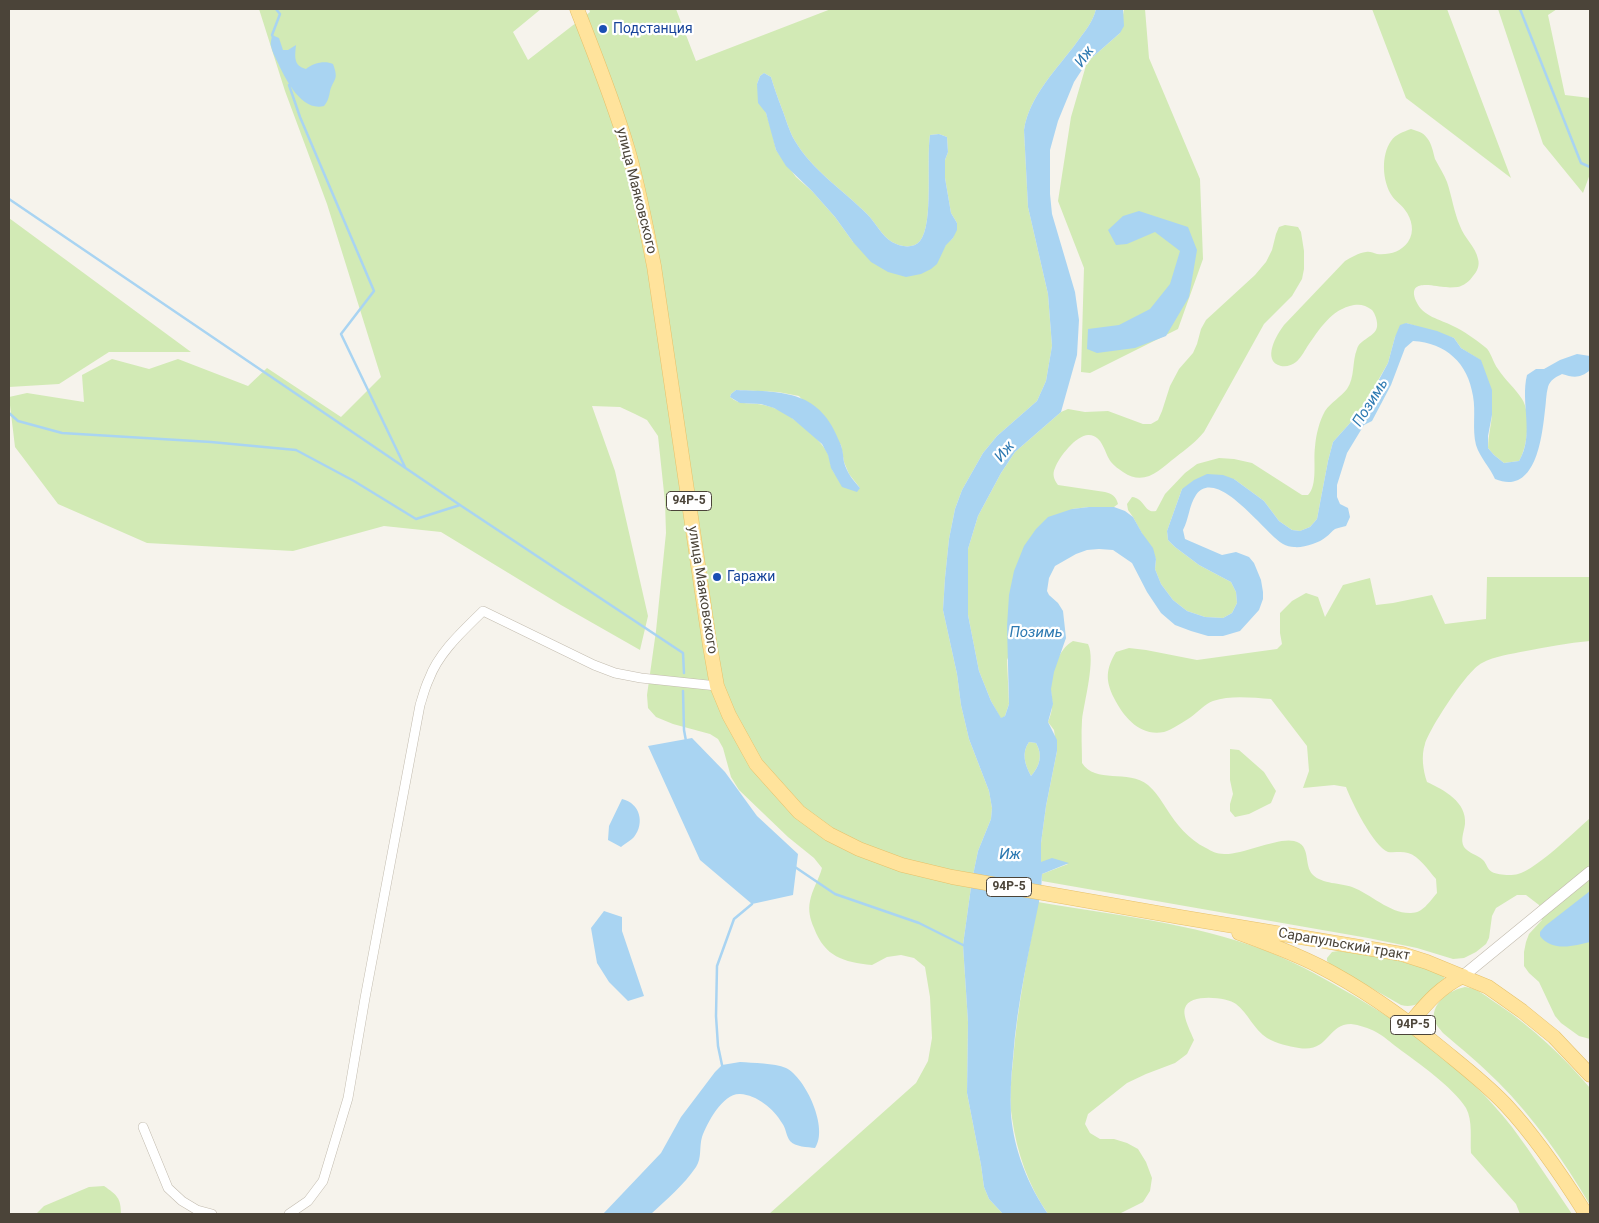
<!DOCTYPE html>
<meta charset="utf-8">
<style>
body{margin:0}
#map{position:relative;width:1599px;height:1223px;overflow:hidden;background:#f6f3ec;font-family:Roboto,sans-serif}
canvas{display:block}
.frame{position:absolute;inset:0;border:10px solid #4b4439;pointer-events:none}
</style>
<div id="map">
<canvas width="1599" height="1223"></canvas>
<div class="frame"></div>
</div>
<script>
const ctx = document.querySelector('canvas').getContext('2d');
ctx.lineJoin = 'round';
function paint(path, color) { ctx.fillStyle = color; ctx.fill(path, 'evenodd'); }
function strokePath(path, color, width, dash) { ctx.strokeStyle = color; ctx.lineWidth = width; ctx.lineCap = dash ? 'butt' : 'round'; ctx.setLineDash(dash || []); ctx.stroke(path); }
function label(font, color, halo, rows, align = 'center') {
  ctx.font = font + ' Roboto,sans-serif'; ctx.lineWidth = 4.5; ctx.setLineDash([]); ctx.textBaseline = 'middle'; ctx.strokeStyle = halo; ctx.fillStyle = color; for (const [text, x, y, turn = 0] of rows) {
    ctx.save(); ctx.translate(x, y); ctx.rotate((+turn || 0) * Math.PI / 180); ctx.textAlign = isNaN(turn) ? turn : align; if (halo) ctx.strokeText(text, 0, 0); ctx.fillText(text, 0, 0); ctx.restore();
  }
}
const green = new Path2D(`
 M 259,9 L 541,9 L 513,32 L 528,60 L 590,12 L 589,9 L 676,9 L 696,61 L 831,9 L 1096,9 C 1093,22 1085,31 1077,42 C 1058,68 1029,96 1024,130 L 1028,207 L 1048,294 L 1052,346 L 1046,381 L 1037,401 L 997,436 L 983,453 L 962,490 L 955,509 L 949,539 L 945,578 L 943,610 L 957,674 L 961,705 L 969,739 L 989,791 L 992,808 L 991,819 L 978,851 L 972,880 L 963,945 L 968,1022 L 967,1093 L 981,1165 L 984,1187 L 989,1199 L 1003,1214 L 769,1214 L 916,1083 L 928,1061 L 932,1038 L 930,997 L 925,967 L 914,958 L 901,955 L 887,957 L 872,965 C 843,962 825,957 814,928 C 810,919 808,910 810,901 C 812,890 819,879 822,868 L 814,858 L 788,837 L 739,790 L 731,777 L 723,748 L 718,739 L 710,734 L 673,724 L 656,717 L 648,708 L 647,695 L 656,631 L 666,533 L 665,502 L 658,436 L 647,420 L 635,414 L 620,407 L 592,406 L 615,471 L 648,616 L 640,650 L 561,605 L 441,532 L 384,526 L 293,551 L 147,543 L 58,504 L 15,447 L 9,397 L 27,393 L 84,402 L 82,375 L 112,359 L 149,369 L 178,359 L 248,386 L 267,368 L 341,417 L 381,377 L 327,204 L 285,91 ZM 764,73 L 771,77 C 774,88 778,98 782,109 C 786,119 789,131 795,141 C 812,170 843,190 867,214 C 876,223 881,235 892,242 C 901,247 913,249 920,241 C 934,224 926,160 930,135 L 939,134 L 947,137 L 948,152 L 945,160 L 945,178 L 951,213 L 957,223 L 953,238 L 946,244 L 941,253 L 853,242 L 835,217 L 812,191 L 796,177 L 776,150 L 772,132 L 757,84 L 760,76 ZM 736,390 L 778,392 L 799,396 L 841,445 L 844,462 L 849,474 L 860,488 C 853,485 841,481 836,475 C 830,469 831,461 828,454 C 821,440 804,427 792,418 C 784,412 774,407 764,405 C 752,402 740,406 730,397 L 731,394 Z
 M 1124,9 L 1145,9 L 1149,58 L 1200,179 L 1203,259 L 1178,329 L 1090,373 L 1081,372 L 1084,268 L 1058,201 L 1071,117 L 1087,62 L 1120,33 Z
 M 1372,9 L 1447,9 L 1511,178 L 1406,98 Z
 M 1498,9 L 1557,9 L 1548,15 L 1565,95 L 1590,98 L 1590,174 L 1583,193 L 1543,144 Z
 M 1411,129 C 1417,131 1423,132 1427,138 C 1432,144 1433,152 1435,159 C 1439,167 1444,174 1447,182 C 1452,197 1454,212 1460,226 C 1464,238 1476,247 1478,259 C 1480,265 1477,272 1473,276 C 1470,281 1463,286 1458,287 C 1454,287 1450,288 1446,287 C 1436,287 1406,277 1416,301 C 1423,317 1440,319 1453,326 C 1464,331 1475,339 1485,347 C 1491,351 1493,363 1498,369 C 1505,380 1515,388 1522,399 C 1531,413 1528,447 1519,461 L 1504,463 L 1494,455 L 1488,448 C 1488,437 1491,426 1492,415 C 1492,402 1485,373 1480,360 L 1461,348 L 1454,338 L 1406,323 L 1395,337 L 1388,363 L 1360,412 L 1333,442 L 1328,461 L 1317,519 L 1310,527 L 1300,531 L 1292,530 L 1279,521 L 1264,501 L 1234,479 L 1182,489 L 1167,531 L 1168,540 L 1175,547 L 1199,565 L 1231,582 L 1236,592 L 1237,603 L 1232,613 L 1223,618 L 1205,617 L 1187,611 L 1173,600 L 1161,584 L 1155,569 L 1156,559 L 1133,517 L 1128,510 L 1127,504 L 1132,497 C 1145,498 1144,514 1156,511 L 1165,494 L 1185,473 L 1197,464 L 1219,458 L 1234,459 L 1252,463 L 1302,495 L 1308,495 C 1318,485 1313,461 1315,447 C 1316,435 1319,422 1325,411 C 1331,402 1341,397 1347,389 C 1355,378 1352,361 1357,349 C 1360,339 1375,337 1377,327 C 1378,322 1375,313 1372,310 C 1366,305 1360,304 1354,305 C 1331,309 1319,330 1307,347 C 1304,352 1300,359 1296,362 C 1292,365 1287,367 1281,366 C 1261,361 1277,334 1284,325 L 1345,261 C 1352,257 1358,253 1366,252 C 1370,251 1373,253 1377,254 C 1389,255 1401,252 1408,242 C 1415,232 1412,219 1405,210 C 1402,205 1395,201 1392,196 C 1382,181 1381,155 1391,141 C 1396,134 1403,132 1411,129 Z
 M 9,218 L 191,352 L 109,352 L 59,384 L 9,387 Z
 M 1285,225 L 1298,227 L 1301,232 L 1304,251 L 1304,269 L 1302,279 L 1292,296 L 1264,324 L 1204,432 C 1196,442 1186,449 1176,457 C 1159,470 1145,487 1123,472 C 1119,469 1114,466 1111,462 C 1104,452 1103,436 1089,435 C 1077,434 1059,457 1055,468 C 1052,474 1054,480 1058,485 L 1105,492 C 1112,494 1116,496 1118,504 L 1114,507 L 1089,507 L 1072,509 L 1007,660 L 1009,704 L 1005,716 L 1001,719 L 991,701 L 979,671 L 968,615 L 968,549 L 978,516 L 1001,473 L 1015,452 L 1061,412 L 1068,409 L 1085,412 L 1108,411 L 1143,424 L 1151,424 L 1158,420 L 1162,411 L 1170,386 L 1179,369 L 1193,353 L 1197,344 L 1201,329 L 1206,320 L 1255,275 L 1266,262 L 1272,250 L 1276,234 L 1279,227 Z
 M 1487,577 L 1590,577 L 1590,641 C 1568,643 1547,647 1526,651 C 1511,654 1495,656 1482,663 C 1467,670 1430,728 1425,744 C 1421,756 1423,770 1427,782 C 1444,790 1467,802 1465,824 C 1464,832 1460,840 1464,847 C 1468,853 1478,855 1483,860 C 1487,864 1487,869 1492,872 C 1498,875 1511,876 1518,874 C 1537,869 1574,832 1590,818 L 1590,1039 L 1579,1036 L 1561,1023 L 1555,1016 L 1539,982 L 1529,973 L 1524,966 L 1524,952 L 1526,942 L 1529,934 L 1542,920 L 1542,915 L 1539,905 L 1526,895 L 1517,895 L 1496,908 L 1492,916 L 1489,938 L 1486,944 L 1476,952 L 1464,958 L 1453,959 L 1417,948 L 1368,938 L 1042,881 L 1042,874 L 1068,864 L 1041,862 L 1041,843 L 1046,806 L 1057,751 L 1054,730 L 1048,722 C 1050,717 1052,711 1052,706 C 1053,701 1051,695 1051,690 C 1051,673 1058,649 1073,641 L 1088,644 C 1096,660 1084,702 1082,720 C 1081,734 1082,749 1082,763 C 1095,784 1128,769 1148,785 C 1155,791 1161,800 1166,808 C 1177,825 1188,839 1206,848 C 1211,851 1217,854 1224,854 C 1242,855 1278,837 1294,841 C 1312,845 1303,865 1313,875 C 1322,884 1341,883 1352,887 C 1371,894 1390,914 1411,913 C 1423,913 1429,902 1437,893 L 1436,879 C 1428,870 1419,856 1408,853 C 1401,851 1394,853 1388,852 C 1374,847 1351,801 1346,787 L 1334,785 L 1303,788 L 1309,771 L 1307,746 L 1271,699 C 1253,698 1231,695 1213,701 C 1205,704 1198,712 1191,717 C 1185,721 1171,730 1164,732 C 1141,737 1124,718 1114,698 C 1105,680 1106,669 1116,652 L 1129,648 L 1146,650 L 1197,660 L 1277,649 L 1282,644 L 1280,633 L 1280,613 L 1292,601 L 1306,593 L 1318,597 L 1325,617 L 1343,585 L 1370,578 L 1376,605 L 1393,603 L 1432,595 L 1445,624 L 1486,619 Z
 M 1029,742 L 1036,743 C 1043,755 1040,766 1031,776 C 1025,765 1021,753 1029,742 Z
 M 1230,749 L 1239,750 L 1264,772 L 1276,791 L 1271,803 L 1249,814 L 1235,817 L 1230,811 L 1230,804 L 1233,794 L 1230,780 Z
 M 1038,902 C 1114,915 1193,923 1264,950 C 1292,961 1317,974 1342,989 C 1406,1025 1467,1069 1512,1127 C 1533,1155 1552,1185 1572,1214 L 1520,1214 L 1516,1204 L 1471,1153 C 1470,1139 1473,1121 1466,1108 C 1453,1087 1418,1063 1398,1048 C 1391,1043 1384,1036 1376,1032 C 1369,1028 1359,1025 1351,1024 C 1327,1024 1329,1053 1299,1048 C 1288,1046 1277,1044 1267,1038 C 1254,1030 1248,1013 1236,1004 C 1227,997 1189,993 1185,1008 C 1182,1016 1191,1032 1194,1040 L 1187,1054 L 1175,1063 L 1146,1074 L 1127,1083 L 1088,1114 L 1085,1124 L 1090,1133 L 1100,1139 L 1114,1139 L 1127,1143 L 1138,1149 L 1146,1162 L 1152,1178 L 1150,1191 L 1143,1202 L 1119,1214 L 1048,1214 C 1028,1185 1017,1153 1012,1118 C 1009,1099 1011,1080 1013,1061 C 1017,1007 1028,955 1038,902 Z
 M 1338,951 C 1373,953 1409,962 1441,974 L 1444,977 L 1444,980 C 1431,993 1421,1010 1401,1005 L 1331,965 L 1327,961 L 1327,958 L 1332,952 Z
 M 1465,987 C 1478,988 1488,998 1499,1005 C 1533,1028 1563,1056 1590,1088 L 1590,1205 C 1564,1161 1534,1118 1498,1082 C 1480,1064 1462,1049 1443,1033 C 1440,1029 1435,1024 1434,1019 C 1432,1002 1450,990 1465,987 Z
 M 104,1186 C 117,1195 121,1198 121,1214 L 36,1214 L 44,1206 L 89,1187 Z`);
const water = new Path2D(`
 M 1096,9 L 1123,9 L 1124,26 L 1120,33 L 1087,62 L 1074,82 L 1058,121 L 1050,150 L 1050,194 L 1052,214 L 1075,292 L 1079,320 L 1077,355 L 1061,412 L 1015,452 L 1001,473 L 978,516 L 968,549 L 968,615 L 979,671 L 991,701 L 1001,718 L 1005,716 L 1009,704 L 1007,626 L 1009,595 L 1014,571 L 1024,546 L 1036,529 L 1048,517 L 1072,509 L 1089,507 L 1114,507 L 1125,511 L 1133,517 L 1142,533 L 1153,548 L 1156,559 L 1155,569 L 1161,584 L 1173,600 L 1187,611 L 1205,617 L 1223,618 L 1232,613 L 1237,603 L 1236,592 L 1231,582 L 1199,565 L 1175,547 L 1168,540 L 1167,531 L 1182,489 L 1194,480 L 1207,474 L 1223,475 L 1234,479 L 1264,501 L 1279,521 L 1292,530 L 1300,531 L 1310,527 L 1317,519 L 1328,461 L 1333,442 L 1360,412 L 1375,387 L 1388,363 L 1395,337 L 1400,325 L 1406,323 L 1437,331 L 1454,338 L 1461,348 L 1481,360 L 1492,390 L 1492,415 L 1488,436 L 1488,448 L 1494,455 L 1504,463 L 1519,461 C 1535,435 1520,403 1527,375 L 1536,369 L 1544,369 L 1560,360 L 1577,354 L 1590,356 L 1590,370 C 1581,378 1574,378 1562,374 C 1556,377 1550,380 1548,387 C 1546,394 1546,403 1545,410 C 1542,437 1536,496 1495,479 C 1490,467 1480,458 1476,445 C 1472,429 1476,412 1473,396 C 1468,363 1446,343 1413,341 L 1405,348 L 1391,385 L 1372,421 L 1364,425 L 1347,453 L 1337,485 L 1337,497 L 1340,504 L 1348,508 L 1350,517 L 1346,526 C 1342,527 1338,528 1335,529 C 1332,531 1329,535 1326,537 C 1319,543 1304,548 1294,547 C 1291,547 1286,546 1283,544 C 1266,535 1217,465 1196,495 C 1189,505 1189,519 1183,530 L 1185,539 L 1222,555 L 1236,552 L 1249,557 L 1254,563 L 1261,580 L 1263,592 L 1263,599 L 1259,610 L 1240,631 L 1223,636 L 1208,636 L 1191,631 L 1175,625 L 1161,613 L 1147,592 L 1132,563 L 1113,550 L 1099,549 L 1087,550 L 1076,554 L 1055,566 L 1049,578 L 1047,591 L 1049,595 L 1058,603 L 1063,611 L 1066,638 L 1054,672 L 1051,689 L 1053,704 L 1048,722 L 1057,740 L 1057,751 L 1046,806 L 1041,843 L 1041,862 L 1052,858 L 1069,863 L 1042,874 L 1041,892 C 1030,947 1017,1002 1013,1058 C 1011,1077 1010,1096 1011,1115 C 1014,1150 1028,1185 1048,1214 L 1003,1214 L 989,1199 L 984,1187 L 981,1165 L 967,1093 L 968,1022 L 963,945 L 972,880 L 978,851 L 991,819 L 992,808 L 989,791 L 969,739 L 961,705 L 957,674 L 943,610 L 945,578 L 949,539 L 955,509 L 962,490 L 983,453 L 997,436 L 1037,401 L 1046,381 L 1052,346 L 1048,294 L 1028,207 L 1024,130 C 1029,96 1058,68 1077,42 C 1085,31 1093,22 1096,9 ZM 1029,742 L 1036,743 C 1043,755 1040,766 1031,776 C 1025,765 1021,753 1029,742 Z
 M 272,35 L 279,38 L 283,50 L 288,50 L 296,45 C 295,56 293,66 306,69 C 313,63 325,60 333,64 C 339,80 334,78 330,91 C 329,97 328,101 324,106 C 301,112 285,78 277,61 C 275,57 272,51 271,46 C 270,43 272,38 272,35 Z
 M 764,73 L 771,77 C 774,88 778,98 782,109 C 786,119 789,131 795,141 C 812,170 843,190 867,214 C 876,223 881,235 892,242 C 901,247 913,249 920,241 C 934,224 926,160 930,135 L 939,134 L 947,137 L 948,152 L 945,160 L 945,178 L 951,213 L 957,223 L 957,230 L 953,238 L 946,245 L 937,264 L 931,269 L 921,274 L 906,277 L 888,272 L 871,262 L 853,242 L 835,217 L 812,191 L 786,166 L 776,150 L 766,113 L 758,103 L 757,84 L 760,76 Z
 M 1139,211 L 1188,227 L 1197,250 L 1189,297 L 1166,336 L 1135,348 L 1097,353 L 1087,349 L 1088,329 L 1119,325 L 1150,309 L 1170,284 L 1180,251 L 1155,232 L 1127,244 L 1116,245 L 1108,230 L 1123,216 Z
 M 736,390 C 785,392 820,390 840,443 C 843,449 843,456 844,462 C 847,473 853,480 860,488 L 857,492 L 842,487 L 831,468 L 828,455 L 822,444 L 793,419 L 774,408 L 761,404 L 740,403 L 730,397 L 731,394 Z
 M 692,738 L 725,772 L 757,816 L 798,854 L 793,895 L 752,904 L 700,860 L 648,746 Z
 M 622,799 C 640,803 645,823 634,837 C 631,840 625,844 621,847 L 608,840 L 609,826 Z
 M 1590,891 L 1590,942 C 1574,946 1552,952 1540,936 L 1540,932 L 1545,926 Z
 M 604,911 L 622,917 L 622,931 L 644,996 L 628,1001 L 609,982 L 597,963 L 591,928 Z
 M 740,1062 C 753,1063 774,1063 786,1068 C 806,1078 829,1129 815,1148 C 808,1147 795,1147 790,1141 C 786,1136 786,1128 782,1123 C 774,1109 757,1095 740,1094 C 723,1093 707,1123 702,1137 C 699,1147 702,1158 696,1167 C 684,1185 666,1200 651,1214 L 603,1214 L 661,1153 L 681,1117 L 715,1072 L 722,1065 Z`);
const stream = new Path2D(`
 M 1520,9 L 1581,163 L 1590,167
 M 273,37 L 272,35 L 280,14 L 276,9
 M 289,85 L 300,117 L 374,291 L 341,334 L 405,467
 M 9,199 L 460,505 L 683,653 L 684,673
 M 9,413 L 18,421 L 62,433 L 211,442 L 296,450 L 354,481 L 416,519 L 460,505
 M 683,691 L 684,730 L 686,741
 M 795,867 L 835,894 L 919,923 L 963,945
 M 722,1065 L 718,1046 L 716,1016 L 717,966 L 734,919 L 752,904`);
const minor = new Path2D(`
 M 143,1127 L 168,1188 L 182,1201 L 197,1210 L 212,1214
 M 289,1214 L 308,1201 L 323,1181 L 348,1098 L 365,998 L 420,705 C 423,696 425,687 429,679 C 439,652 463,631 483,611 L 594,665 L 615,673 L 641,678 L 717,686`);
const tertiary = new Path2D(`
 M 1463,976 L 1590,872`);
const primary = new Path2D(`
 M 577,9 C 595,55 614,102 628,150 C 639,188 646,227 654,266 L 710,646 L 717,686 L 729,715 L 756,764 L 799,812 L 829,834 L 859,849 L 902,865 L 952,877 L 1180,917 L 1402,954 L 1427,962 L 1488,987 L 1522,1011 L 1554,1037 L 1590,1075
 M 1239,933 C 1266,943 1294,953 1319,966 C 1364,989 1404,1018 1442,1049 C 1464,1067 1486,1084 1505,1104 C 1536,1137 1562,1176 1586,1214
 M 1410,1023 C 1427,1003 1439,988 1463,976`);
const markers = [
 [603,29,5,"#1a4fb4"],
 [717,577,5,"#1a4fb4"]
];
const shields = [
 [689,501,45],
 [1009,887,45],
 [1413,1025,45]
];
const shieldNames = [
 ["94Р-5",689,501],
 ["94Р-5",1009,887],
 ["94Р-5",1413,1025]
];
const transitNames = [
 ["Подстанция",613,29],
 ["Гаражи",727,577]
];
const streetNames = [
 ["улица Маяковского",636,191,76],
 ["улица Маяковского",702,590,81],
 ["Сарапульский тракт",1344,945,10]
];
const waterNames = [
 ["Иж",1085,57,-54],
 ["Позимь",1371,403,-58],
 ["Иж",1005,452,-50],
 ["Позимь",1036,633],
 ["Иж",1010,855]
];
paint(green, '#d2eab5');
paint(water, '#a9d4f2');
strokePath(stream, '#a9d4f2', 2.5);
strokePath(minor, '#c2bbae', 10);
strokePath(tertiary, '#c2bbae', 12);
strokePath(primary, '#e6c16a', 15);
strokePath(minor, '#fff', 9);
strokePath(tertiary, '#fff', 11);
strokePath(primary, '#ffe39c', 14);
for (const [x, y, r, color] of markers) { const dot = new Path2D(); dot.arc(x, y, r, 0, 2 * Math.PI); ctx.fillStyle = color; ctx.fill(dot); strokePath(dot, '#fff', 2); }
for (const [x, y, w] of shields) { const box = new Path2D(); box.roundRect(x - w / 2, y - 9.5, w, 19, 4); ctx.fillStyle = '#fff'; ctx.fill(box); strokePath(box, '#4b4439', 1); }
label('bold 12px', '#4b4439', null, shieldNames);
label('14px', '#164399', '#fff', transitNames, 'left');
label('14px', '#4b4439', '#fff', streetNames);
label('italic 15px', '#2e7ab2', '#fff', waterNames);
</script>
